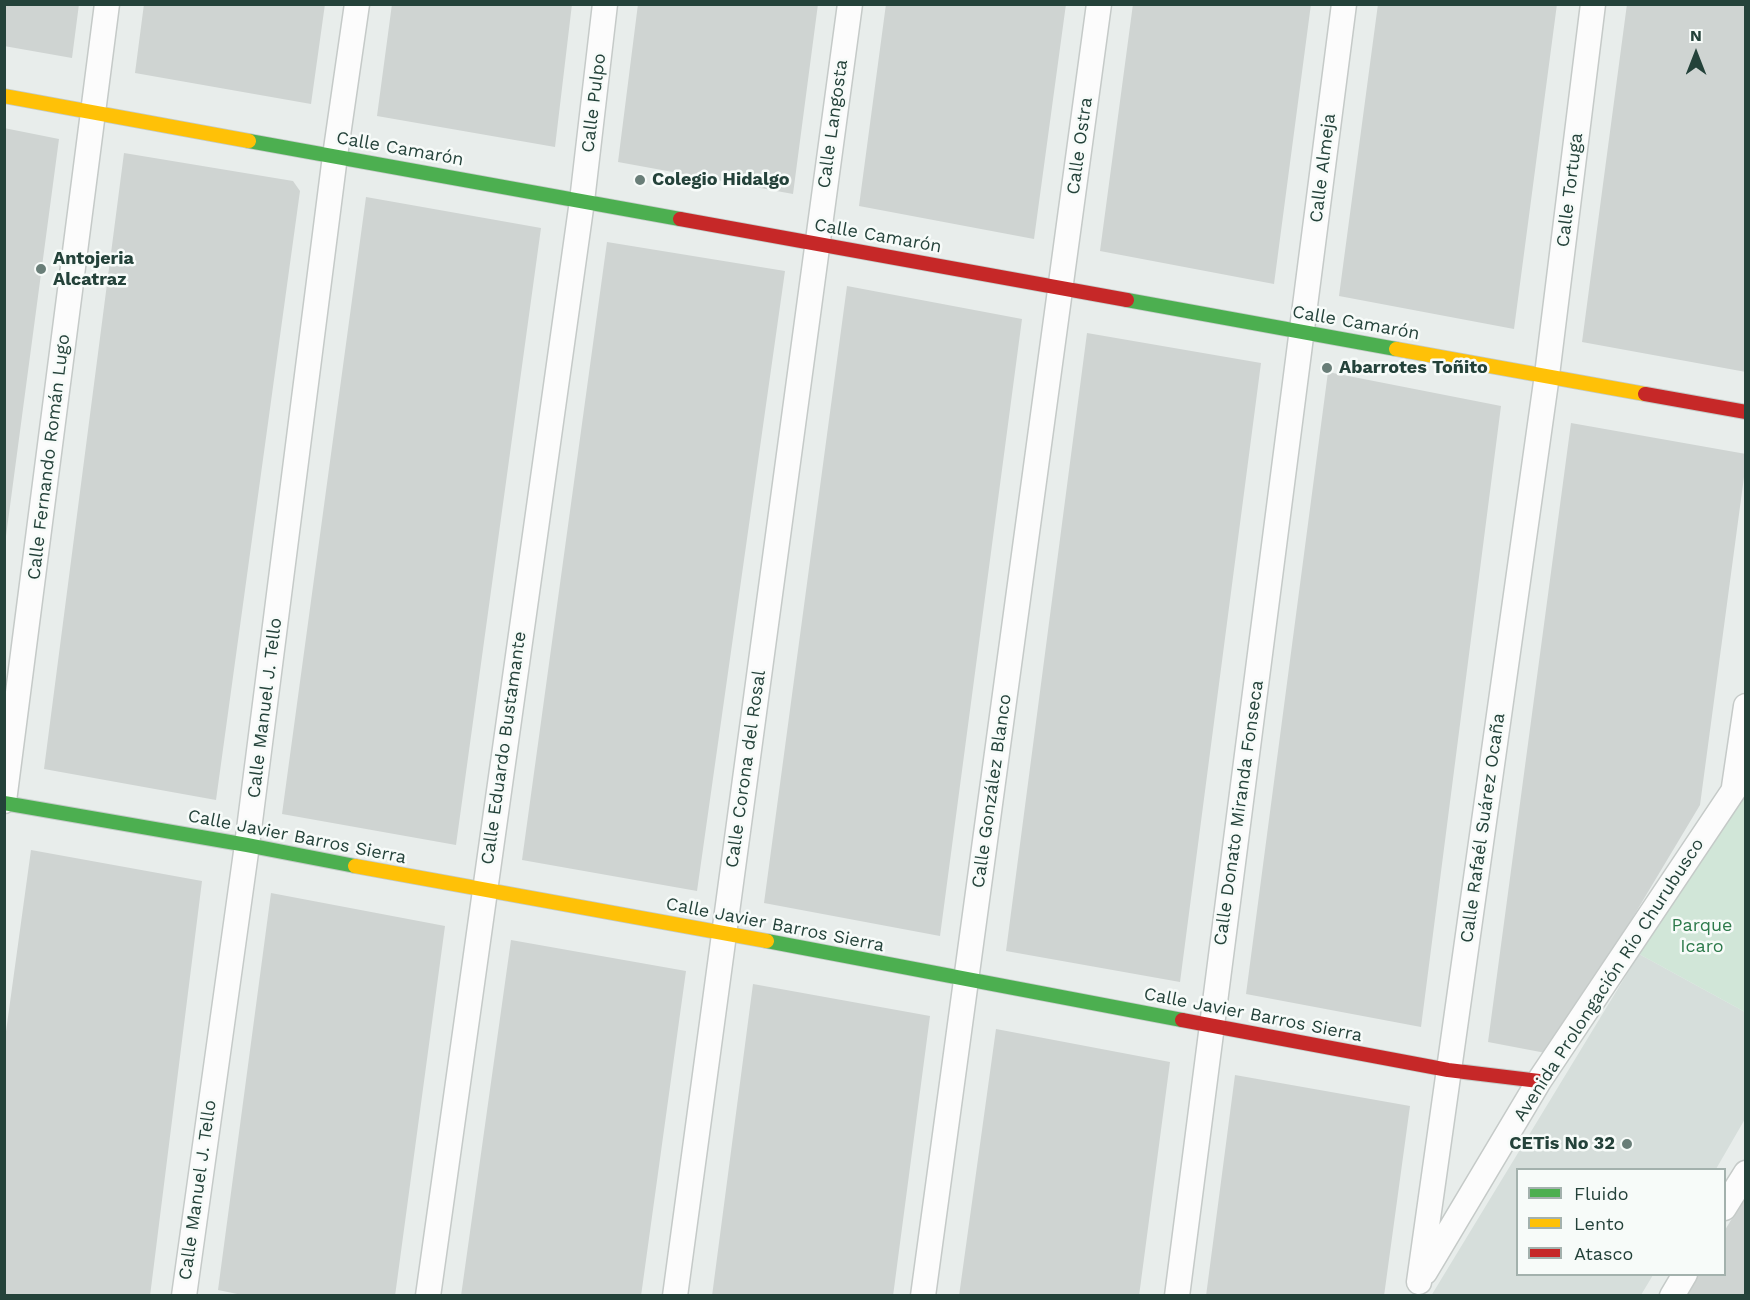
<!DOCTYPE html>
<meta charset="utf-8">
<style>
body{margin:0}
#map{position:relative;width:1750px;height:1300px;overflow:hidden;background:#e8edeb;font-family:"Work Sans",sans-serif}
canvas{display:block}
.frame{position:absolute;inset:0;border:6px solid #24423a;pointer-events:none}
.legend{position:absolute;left:1516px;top:1168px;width:210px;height:108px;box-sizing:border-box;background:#f7fbf9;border:2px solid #a3b1ad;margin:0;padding:8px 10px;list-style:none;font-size:18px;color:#24423a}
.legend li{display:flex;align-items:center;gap:12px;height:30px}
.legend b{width:30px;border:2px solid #a3b1ad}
.north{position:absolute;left:1666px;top:24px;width:60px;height:60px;-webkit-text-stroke:4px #f7fbf9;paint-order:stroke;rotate:0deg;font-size:16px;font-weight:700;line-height:24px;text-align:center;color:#24423a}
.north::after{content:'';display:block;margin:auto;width:21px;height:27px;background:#24423a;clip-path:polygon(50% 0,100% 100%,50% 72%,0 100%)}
</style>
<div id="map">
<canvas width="1750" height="1300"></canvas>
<div class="frame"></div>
<ul class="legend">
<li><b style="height:8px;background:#4caf50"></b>Fluido</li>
<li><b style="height:8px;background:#ffc107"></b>Lento</li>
<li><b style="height:8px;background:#c62828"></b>Atasco</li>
</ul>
<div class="north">N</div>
</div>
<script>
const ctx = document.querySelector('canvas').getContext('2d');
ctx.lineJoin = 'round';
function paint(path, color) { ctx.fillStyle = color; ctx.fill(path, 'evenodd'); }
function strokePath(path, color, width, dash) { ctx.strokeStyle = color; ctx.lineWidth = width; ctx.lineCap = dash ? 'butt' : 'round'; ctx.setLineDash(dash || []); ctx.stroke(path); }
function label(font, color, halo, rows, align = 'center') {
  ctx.font = font + ' "Work Sans",sans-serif'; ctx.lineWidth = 5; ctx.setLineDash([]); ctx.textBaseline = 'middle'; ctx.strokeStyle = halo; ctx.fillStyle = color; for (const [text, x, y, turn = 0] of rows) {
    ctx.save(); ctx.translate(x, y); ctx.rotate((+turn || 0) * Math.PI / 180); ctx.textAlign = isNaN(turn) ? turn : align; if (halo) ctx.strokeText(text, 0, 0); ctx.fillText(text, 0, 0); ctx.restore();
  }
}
const built = new Path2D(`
 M 1639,954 L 1745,1012 L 1745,1119 L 1716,1169 L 1518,1170 L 1518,1274 L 1653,1275 L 1641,1295 L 1431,1296 Z`);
const green = new Path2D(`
 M 1745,785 L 1745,1012 L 1639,954 Z`);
const building = new Path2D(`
 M 4,4 L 79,4 L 72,58 L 4,46 Z
 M 144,4 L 325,4 L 311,104 L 135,73 Z
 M 392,4 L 572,4 L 555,147 L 377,116 Z
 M 638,4 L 818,4 L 793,194 L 618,162 Z
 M 886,4 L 1066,4 L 1034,239 L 859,206 Z
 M 1133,4 L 1311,4 L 1274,284 L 1100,251 Z
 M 1378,4 L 1557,4 L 1514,329 L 1339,296 Z
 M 1627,4 L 1746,4 L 1746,372 L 1582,342 Z
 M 4,128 L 59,139 L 6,536 L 4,536 Z
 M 124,153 L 293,181 L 300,191 L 216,800 L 44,769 Z
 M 366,197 L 541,228 L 456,845 L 282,814 Z
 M 607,242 L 785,271 L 697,891 L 522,860 Z
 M 847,286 L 1022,319 L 940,936 L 764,903 Z
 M 1087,333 L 1261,363 L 1180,982 L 1006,951 Z
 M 1328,372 L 1501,406 L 1421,1027 L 1246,994 Z
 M 1571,423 L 1746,454 L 1746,462 L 1700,805 L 1551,1054 L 1488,1042 Z
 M 31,850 L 202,881 L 150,1296 L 4,1296 L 4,1046 Z
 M 271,893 L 445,926 L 395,1296 L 247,1296 L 218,1290 Z
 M 511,940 L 686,971 L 641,1296 L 461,1296 Z
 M 753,984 L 930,1016 L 893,1296 L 712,1296 Z
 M 996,1029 L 1170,1062 L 1139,1296 L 959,1296 Z
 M 1235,1075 L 1410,1106 L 1384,1296 L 1206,1296 Z
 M 1746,1195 L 1746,1296 L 1685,1296 L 1697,1275 L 1725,1275 L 1725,1230 Z`);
const street = new Path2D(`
 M 1734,787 L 1746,706
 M 4,801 L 107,4
 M 1724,1208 L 1746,1173
 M 1425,1272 L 1539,1081 L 1746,772
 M 1419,1282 L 1547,375 L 1593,4
 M 184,1296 L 247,845 L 335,156 L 357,4
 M 428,1296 L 582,201 L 605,4
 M 675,1296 L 850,4
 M 923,1296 L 1099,4
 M 1177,1296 L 1344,4
 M 1672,1296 L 1685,1274`);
const fast = new Path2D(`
 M 249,141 L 680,219
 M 1127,300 L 1396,349
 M 4,803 L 247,845 L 355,866
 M 767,941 L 1182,1020`);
const slow = new Path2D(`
 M 4,96 L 249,141
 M 1396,349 L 1645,394
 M 355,866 L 767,941`);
const jam = new Path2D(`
 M 680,219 L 1127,300
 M 1645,394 L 1746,412
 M 1182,1020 L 1448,1070 L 1539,1081`);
const markers = [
 [640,180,6,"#697e78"],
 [41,269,6,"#697e78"],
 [1327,368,6,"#697e78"],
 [1627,1144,6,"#697e78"]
];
const streetNames = [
 ["Calle Pulpo",594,103,-83],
 ["Calle Langosta",833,124,-82],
 ["Calle Ostra",1080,146,-82],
 ["Calle Camarón",400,149,10],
 ["Calle Almeja",1323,168,-83],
 ["Calle Tortuga",1570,190,-83],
 ["Calle Camarón",878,236,10],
 ["Calle Camarón",1356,323,10],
 ["Calle Fernando Román Lugo",49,457,-83],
 ["Calle Manuel J. Tello",265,708,-83],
 ["Calle Eduardo Bustamante",504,748,-82],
 ["Calle Corona del Rosal",746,769,-82],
 ["Calle González Blanco",992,791,-82],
 ["Calle Donato Miranda Fonseca",1239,813,-82],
 ["Calle Rafaél Suárez Ocaña",1483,828,-82],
 ["Calle Javier Barros Sierra",297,837,11],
 ["Calle Javier Barros Sierra",775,925,11],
 ["Avenida Prolongación Río Churubusco",1609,980,-57],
 ["Calle Javier Barros Sierra",1253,1015,11],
 ["Calle Manuel J. Tello",198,1190,-82]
];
const poiNames = [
 ["Colegio Hidalgo",652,180],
 ["Antojeria",53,259],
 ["Alcatraz",53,280],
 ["Abarrotes Toñito",1339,368],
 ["CETis No 32",1615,1144,"right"]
];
const parkNames = [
 ["Parque",1702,926],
 ["Icaro",1702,947]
];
paint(built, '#d6dedb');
paint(green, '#d1e6d8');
paint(building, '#cfd4d2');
strokePath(street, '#c5cac8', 27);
strokePath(fast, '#c3cbc8', 16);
strokePath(slow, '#c3cbc8', 16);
strokePath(jam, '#c3cbc8', 16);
strokePath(street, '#fcfcfc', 24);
strokePath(fast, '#4caf50', 14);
strokePath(slow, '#ffc107', 14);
strokePath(jam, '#c62828', 14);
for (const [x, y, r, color] of markers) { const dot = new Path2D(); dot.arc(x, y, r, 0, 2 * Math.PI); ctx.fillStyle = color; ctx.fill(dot); strokePath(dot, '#f7fbf9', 2); }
label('18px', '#24423a', '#f7fbf9', streetNames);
label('bold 18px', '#24423a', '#f7fbf9', poiNames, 'left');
label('18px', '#2d7a4b', '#f7fbf9', parkNames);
</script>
